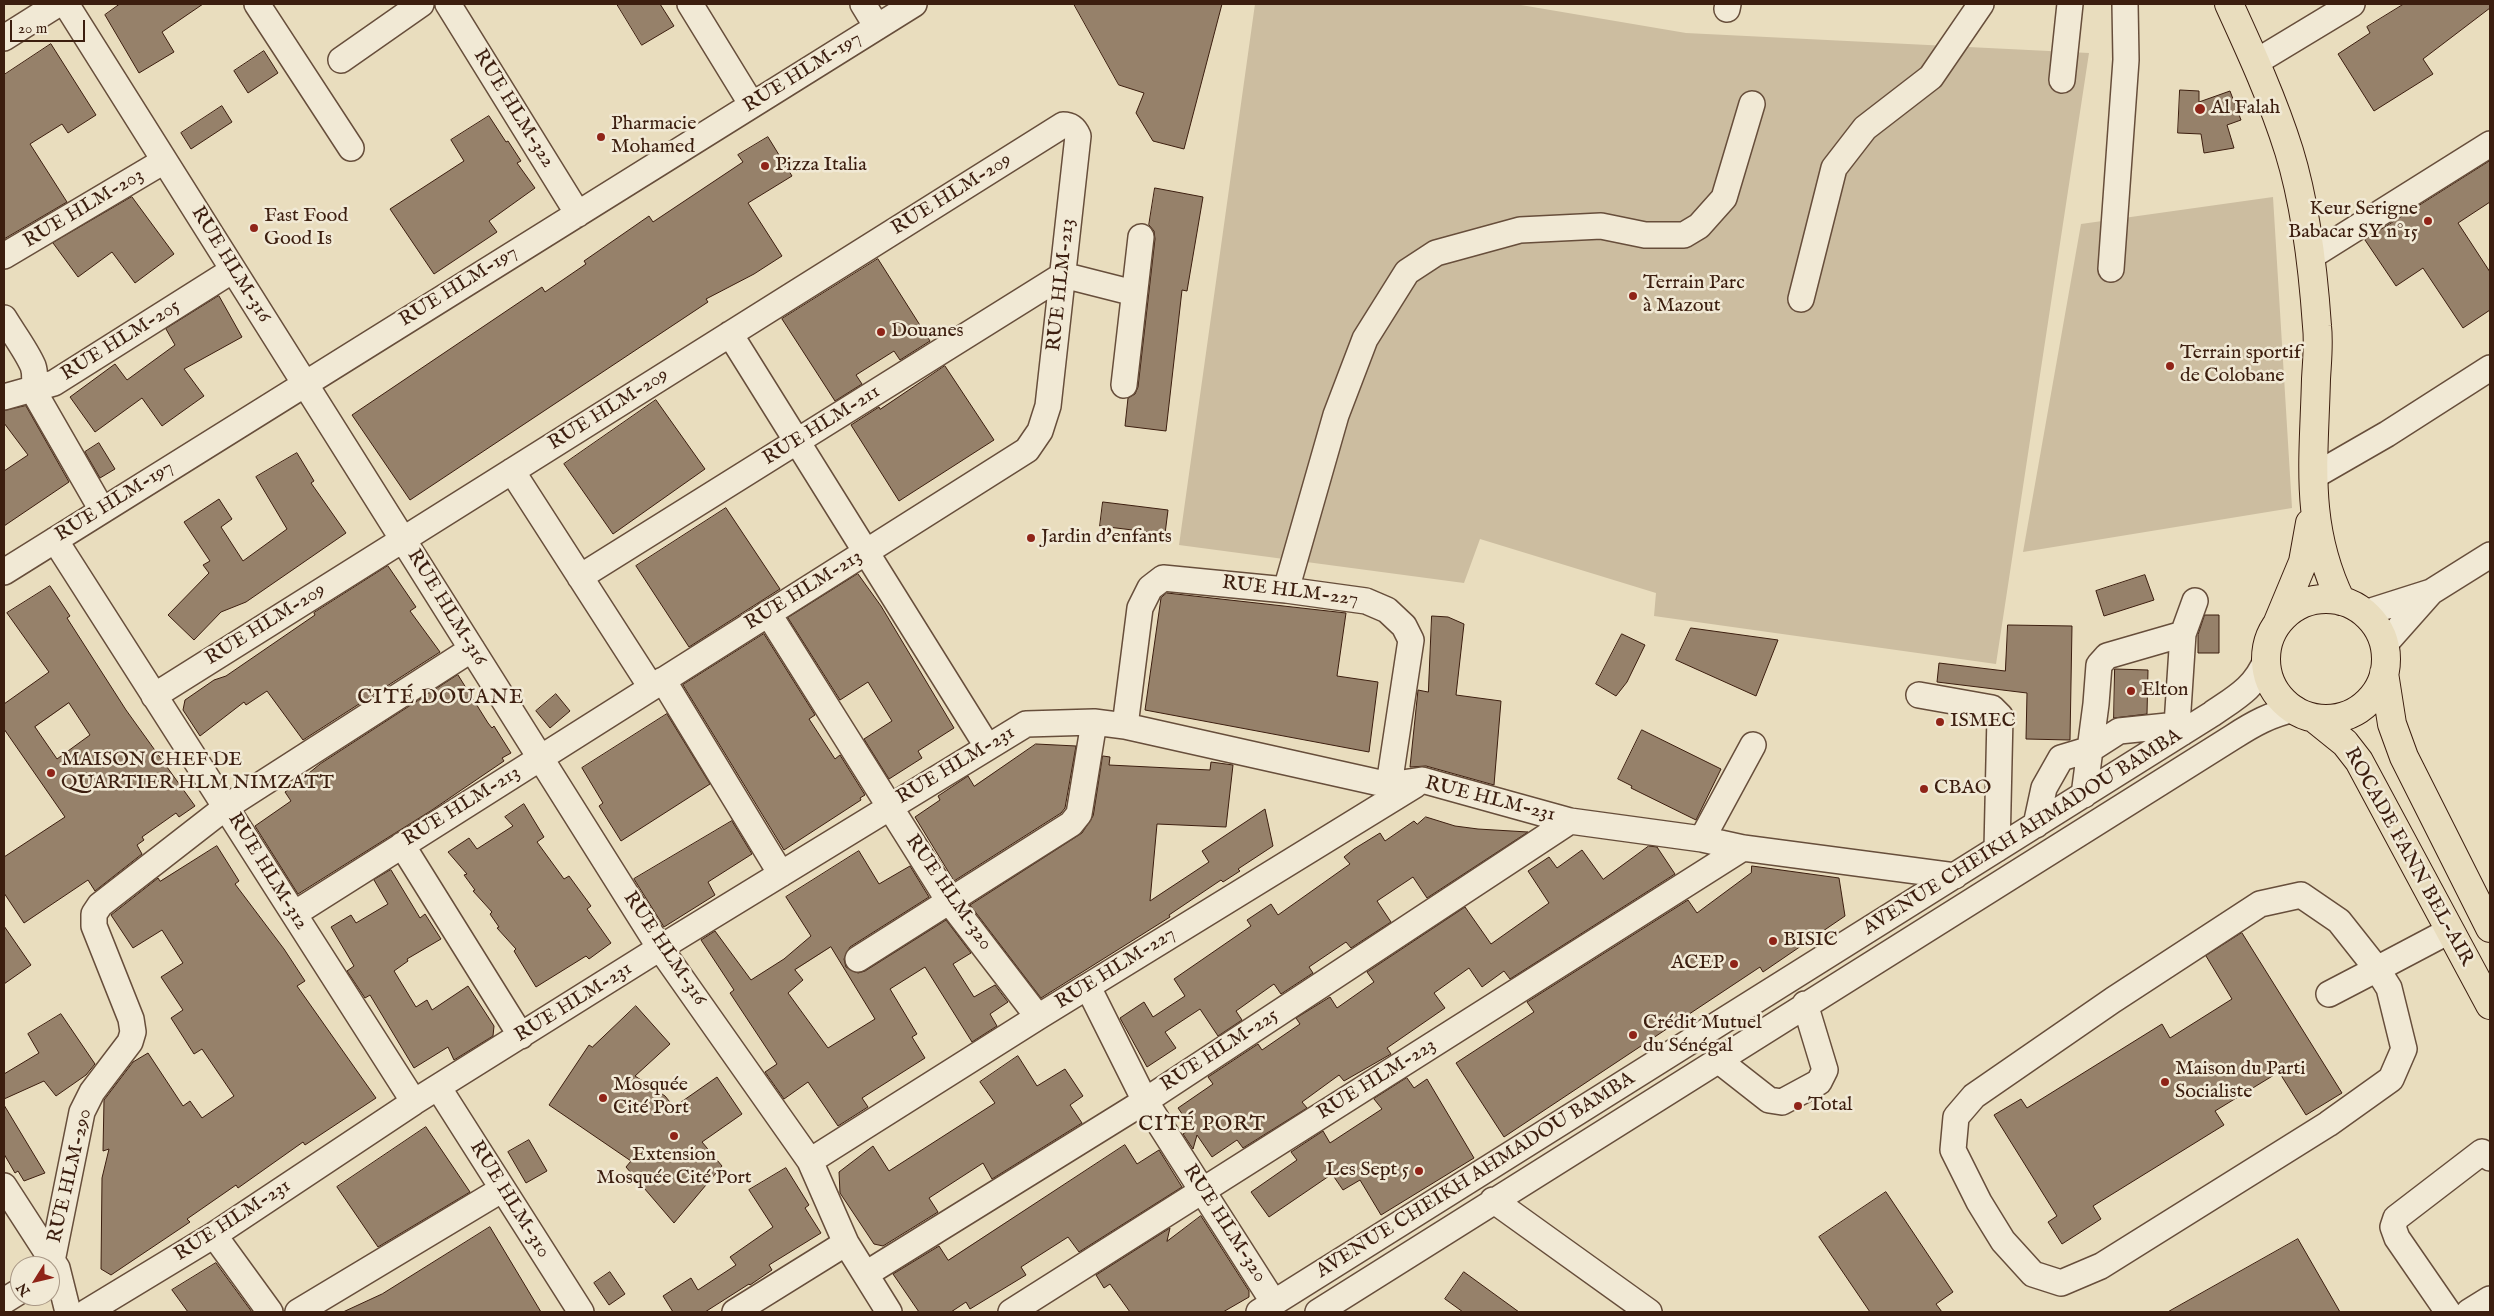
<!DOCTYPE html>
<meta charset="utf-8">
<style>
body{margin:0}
#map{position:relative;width:2494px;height:1316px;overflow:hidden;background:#e9ddbe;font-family:"IM FELL English",serif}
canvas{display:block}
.frame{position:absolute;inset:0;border:5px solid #3c1e0f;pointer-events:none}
.north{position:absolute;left:10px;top:1256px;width:50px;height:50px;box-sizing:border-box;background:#f1e9d5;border:1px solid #a99886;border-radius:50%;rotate:234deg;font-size:14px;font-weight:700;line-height:20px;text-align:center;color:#3c1e0f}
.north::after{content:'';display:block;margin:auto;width:18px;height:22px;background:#8f2418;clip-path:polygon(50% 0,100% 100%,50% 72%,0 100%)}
.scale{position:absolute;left:10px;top:20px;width:75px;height:22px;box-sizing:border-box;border:2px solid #3c1e0f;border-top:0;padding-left:6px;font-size:15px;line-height:18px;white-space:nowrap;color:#3c1e0f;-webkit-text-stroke:4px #f1e9d5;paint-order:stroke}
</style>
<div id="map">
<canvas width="2494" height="1316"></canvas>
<div class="frame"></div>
<div class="north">N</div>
<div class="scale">20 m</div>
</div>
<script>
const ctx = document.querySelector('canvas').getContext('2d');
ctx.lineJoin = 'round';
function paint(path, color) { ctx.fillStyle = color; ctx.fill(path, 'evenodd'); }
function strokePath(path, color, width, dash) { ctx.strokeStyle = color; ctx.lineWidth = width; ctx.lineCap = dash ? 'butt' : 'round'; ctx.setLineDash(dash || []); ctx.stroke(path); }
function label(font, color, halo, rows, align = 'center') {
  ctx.font = font + ' "IM FELL English",serif'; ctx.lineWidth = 5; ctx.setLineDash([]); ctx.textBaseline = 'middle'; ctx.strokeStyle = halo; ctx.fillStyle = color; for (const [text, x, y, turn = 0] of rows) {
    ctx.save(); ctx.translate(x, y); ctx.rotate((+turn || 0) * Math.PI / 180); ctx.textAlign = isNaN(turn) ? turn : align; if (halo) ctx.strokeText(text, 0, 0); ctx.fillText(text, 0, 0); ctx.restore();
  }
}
const green = new Path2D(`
 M 1255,4 L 1515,4 L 1686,33 L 2089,53 L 1996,664 L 1654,616 L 1656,593 L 1480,539 L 1464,583 L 1179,545 Z
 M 2273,197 L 2292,508 L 2023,552 L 2081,224 Z`);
const building = new Path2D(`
 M 120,4 L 203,4 L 162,32 L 174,52 L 139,73 L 105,15 Z
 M 617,4 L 660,4 L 674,26 L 642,45 Z
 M 1074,4 L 1222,4 L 1184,149 L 1153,141 L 1136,113 L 1144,93 L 1119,85 Z
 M 2404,4 L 2490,4 L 2490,8 L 2423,59 L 2433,74 L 2374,111 L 2338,54 L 2370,33 L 2367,27 Z
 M 51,44 L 96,115 L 68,133 L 62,124 L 30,144 L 67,202 L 4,239 L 4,75 Z
 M 264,51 L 278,73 L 248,93 L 234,71 Z
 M 2180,90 L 2199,91 L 2199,102 L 2230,91 L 2241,120 L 2227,125 L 2234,148 L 2204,153 L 2201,134 L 2178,133 Z
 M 222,106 L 232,122 L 191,149 L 181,133 Z
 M 489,116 L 506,142 L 508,141 L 521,161 L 517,163 L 535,188 L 489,221 L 497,232 L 434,274 L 390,209 L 464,161 L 451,140 Z
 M 768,137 L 792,176 L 748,203 L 782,256 L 754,274 L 706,299 L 708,302 L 410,500 L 352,415 L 542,287 L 545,292 L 586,264 L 584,261 L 649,216 L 653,222 L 743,162 L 738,155 Z
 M 2490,161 L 2490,202 L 2458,223 L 2490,272 L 2490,310 L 2463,328 L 2423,268 L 2396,286 L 2365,240 Z
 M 1155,188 L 1203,197 L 1187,291 L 1182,290 L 1166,431 L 1125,426 L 1128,398 L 1135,394 L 1138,387 L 1155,239 L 1154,231 L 1149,225 Z
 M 132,197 L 174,254 L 135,283 L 112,252 L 78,277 L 53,243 Z
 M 878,259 L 930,341 L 900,360 L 894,351 L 856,375 L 862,384 L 835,401 L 782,319 Z
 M 219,296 L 242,337 L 184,369 L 204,396 L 162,426 L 142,398 L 95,432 L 70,397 L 115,364 L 127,380 L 175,345 L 166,329 Z
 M 945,366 L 994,440 L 899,501 L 851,425 L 879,407 L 880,409 Z
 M 656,400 L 705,469 L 613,534 L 564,464 Z
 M 26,406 L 69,482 L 4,526 L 4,471 L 28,455 L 4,423 L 4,411 Z
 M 99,443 L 115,469 L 100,478 L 85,452 Z
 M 297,453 L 314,481 L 311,483 L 346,533 L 246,602 L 221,612 L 194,640 L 168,615 L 209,573 L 203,565 L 210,561 L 184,522 L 219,499 L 232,519 L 221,527 L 243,561 L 287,529 L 256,477 Z
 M 1103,502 L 1168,510 L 1165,534 L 1100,526 Z
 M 726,508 L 780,589 L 689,647 L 636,566 Z
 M 388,566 L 416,607 L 410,611 L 440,652 L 303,740 L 267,691 L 246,705 L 244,702 L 200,736 L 183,710 L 185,700 L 214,680 L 226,676 L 315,615 L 314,613 Z
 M 858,574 L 881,606 L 954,728 L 918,751 L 922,758 L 889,779 L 864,739 L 892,721 L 868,682 L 840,700 L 788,618 Z
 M 2145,575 L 2154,600 L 2104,616 L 2096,591 Z
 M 50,586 L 70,616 L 67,618 L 126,710 L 195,806 L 179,817 L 176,813 L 142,837 L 144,840 L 137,845 L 142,854 L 95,891 L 88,880 L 24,923 L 4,893 L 4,857 L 65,817 L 4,729 L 4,704 L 49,672 L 7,613 ZM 69,703 L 90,735 L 57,759 L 35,727 Z
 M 1167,593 L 1346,613 L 1337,676 L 1378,682 L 1369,752 L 1145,710 L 1161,598 Z
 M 2205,615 L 2219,615 L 2219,653 L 2198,653 L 2198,635 Z
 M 1432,616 L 1448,617 L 1464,624 L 1456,695 L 1501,701 L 1494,785 L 1426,766 L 1410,767 L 1418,690 L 1428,692 Z
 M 2008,625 L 2072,626 L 2070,740 L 2026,739 L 2027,693 L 1937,682 L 1939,663 L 2005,671 Z
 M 1691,628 L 1778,640 L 1756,696 L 1676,660 Z
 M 764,634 L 815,715 L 809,719 L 835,759 L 840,755 L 865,795 L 860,798 L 861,800 L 784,850 L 683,685 Z
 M 1622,634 L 1645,645 L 1627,682 L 1616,696 L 1596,684 Z
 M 2115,669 L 2148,670 L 2147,714 L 2114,718 Z
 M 458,675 L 488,723 L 492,728 L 494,726 L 511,753 L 502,758 L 504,761 L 432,810 L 298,894 L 255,826 L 291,801 L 285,792 L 310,775 L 309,773 L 320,764 Z
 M 556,694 L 570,711 L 550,728 L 536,711 Z
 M 667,714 L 710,784 L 621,841 L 599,806 L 603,803 L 582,768 Z
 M 1642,730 L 1721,769 L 1696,820 L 1631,788 L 1632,786 L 1618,779 Z
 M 1036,744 L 1076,746 L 1065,808 L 1061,813 L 954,881 L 915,817 L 940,800 L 938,796 L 968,776 L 974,786 Z
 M 1103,756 L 1110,757 L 1109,765 L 1210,770 L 1211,762 L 1233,765 L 1226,827 L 1157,824 L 1150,901 L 1209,862 L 1202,851 L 1265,809 L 1273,846 L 1238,869 L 1240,871 L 1223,882 L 1221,880 L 1169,915 L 1170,917 L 1041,998 L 970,905 L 1082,833 L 1093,816 Z
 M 524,804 L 544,837 L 537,842 L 564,879 L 569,876 L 591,906 L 587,909 L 611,943 L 589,959 L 586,956 L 536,987 L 514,951 L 516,949 L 497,928 L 499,927 L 490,914 L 492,912 L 473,891 L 475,890 L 464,875 L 467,874 L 448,852 L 469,838 L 477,849 L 513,826 L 505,817 Z
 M 1426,817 L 1455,826 L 1478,829 L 1528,832 L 1427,898 L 1413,877 L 1377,901 L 1391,922 L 1351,948 L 1346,942 L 1309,967 L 1313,973 L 1281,994 L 1274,984 L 1236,1011 L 1242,1020 L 1218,1036 L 1200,1009 L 1165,1032 L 1176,1048 L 1147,1067 L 1120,1018 L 1144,1002 L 1153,1017 L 1185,996 L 1174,979 L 1251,926 L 1247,920 L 1271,904 L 1278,915 L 1350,864 L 1344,857 L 1354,849 L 1380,833 L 1385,841 L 1414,821 L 1417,824 Z
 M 732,821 L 752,854 L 708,882 L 715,895 L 664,927 L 634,879 Z
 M 217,846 L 239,881 L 235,884 L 284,949 L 305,981 L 297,986 L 376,1098 L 305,1145 L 303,1142 L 238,1188 L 236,1185 L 187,1219 L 190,1222 L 111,1275 L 101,1269 L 102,1178 L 109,1149 L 103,1151 L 104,1100 L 133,1062 L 148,1053 L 183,1106 L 190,1101 L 202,1118 L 234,1096 L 202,1049 L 194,1054 L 171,1018 L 183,1010 L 161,977 L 183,963 L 162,930 L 133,948 L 111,915 L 158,878 L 160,881 Z
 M 1649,846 L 1657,847 L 1675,874 L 1510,979 L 1504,971 L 1482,987 L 1469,968 L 1434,993 L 1445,1008 L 1387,1048 L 1391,1054 L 1344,1081 L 1339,1075 L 1302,1102 L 1307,1108 L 1243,1148 L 1237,1140 L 1212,1157 L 1197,1135 L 1193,1149 L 1183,1134 L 1192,1128 L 1178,1108 L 1213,1084 L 1208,1077 L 1258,1044 L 1262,1050 L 1300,1024 L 1296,1018 L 1330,997 L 1337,1008 L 1374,982 L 1367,972 L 1465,907 L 1491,944 L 1549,903 L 1528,871 L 1549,857 L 1557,868 L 1582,850 L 1603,879 Z
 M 859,851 L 879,884 L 910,866 L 929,897 L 850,947 L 844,959 L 846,967 L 858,973 L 865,971 L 946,920 L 971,953 L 953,964 L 974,997 L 995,985 L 1008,1002 L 990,1014 L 997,1026 L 972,1042 L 925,967 L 890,989 L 917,1034 L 912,1037 L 925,1058 L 862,1098 L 868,1107 L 838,1126 L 808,1082 L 784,1099 L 765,1072 L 777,1064 L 730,993 L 734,990 L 701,940 L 715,931 L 751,980 L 784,959 L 811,936 L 786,897 ZM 831,947 L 875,1019 L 828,1048 L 788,993 L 803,980 L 795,970 Z
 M 1752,866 L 1839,878 L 1845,916 L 1763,972 L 1760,967 L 1504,1137 L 1456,1063 L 1534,1012 L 1527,1002 L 1688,900 L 1697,913 L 1751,873 Z
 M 391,870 L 420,918 L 425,914 L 441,939 L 407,959 L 408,961 L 394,971 L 416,1007 L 427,1000 L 432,1010 L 468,986 L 494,1026 L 493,1036 L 454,1060 L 448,1047 L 414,1068 L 370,995 L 365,998 L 347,971 L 354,966 L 331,927 L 351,915 L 356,923 L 388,904 L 374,880 Z
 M 4,926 L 31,965 L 4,984 Z
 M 2242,933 L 2342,1093 L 2306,1115 L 2279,1072 L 2215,1111 L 2224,1125 L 2093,1206 L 2101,1219 L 2062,1244 L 2048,1222 L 2057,1216 L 1994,1115 L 2021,1099 L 2027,1108 L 2162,1024 L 2170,1038 L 2232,999 L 2206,956 Z
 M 636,1006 L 670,1044 L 635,1076 L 665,1096 L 674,1107 L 717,1077 L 742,1114 L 702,1142 L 722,1166 L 674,1223 L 626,1167 L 631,1161 L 549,1105 L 589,1045 L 592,1047 Z
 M 61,1014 L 95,1064 L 86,1075 L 56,1096 L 44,1081 L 4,1099 L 4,1074 L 39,1053 L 28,1034 Z
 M 1018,1056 L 1037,1086 L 1065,1069 L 1083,1096 L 1070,1105 L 1082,1123 L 992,1179 L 983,1163 L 929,1198 L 938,1212 L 883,1246 L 874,1244 L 840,1193 L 839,1172 L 873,1146 L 889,1171 L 995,1103 L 980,1082 Z
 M 1407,1078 L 1414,1088 L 1427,1079 L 1474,1158 L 1381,1215 L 1360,1180 L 1343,1190 L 1332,1174 L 1269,1217 L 1251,1192 L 1297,1160 L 1291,1152 L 1323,1131 L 1330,1143 L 1382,1109 L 1374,1099 Z
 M 4,1105 L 45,1173 L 24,1181 L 18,1171 L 15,1173 L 4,1154 Z
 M 426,1127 L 470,1192 L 378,1247 L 337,1187 Z
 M 529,1140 L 547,1171 L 526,1183 L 508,1152 Z
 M 1125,1145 L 1137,1164 L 1159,1150 L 1182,1187 L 1079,1252 L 1068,1237 L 1021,1267 L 1026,1275 L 970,1309 L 966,1302 L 951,1312 L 919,1312 L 893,1274 L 939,1246 L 948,1260 Z
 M 786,1168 L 809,1205 L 805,1208 L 821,1233 L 769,1265 L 772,1270 L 750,1285 L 749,1284 L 705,1312 L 673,1312 L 663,1296 L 691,1278 L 698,1290 L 736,1265 L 730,1257 L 773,1227 L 749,1190 Z
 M 1886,1192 L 1953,1292 L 1936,1304 L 1942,1312 L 1870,1312 L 1819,1237 Z
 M 1201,1216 L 1249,1291 L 1249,1297 L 1223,1312 L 1130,1312 L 1110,1284 L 1104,1288 L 1096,1275 L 1170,1228 L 1167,1241 Z
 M 490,1227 L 541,1312 L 343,1312 L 382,1294 Z
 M 2298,1239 L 2340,1312 L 2168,1312 Z
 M 216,1263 L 252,1312 L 188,1312 L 172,1290 Z
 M 610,1272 L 625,1294 L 609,1305 L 594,1283 Z
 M 1464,1272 L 1519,1312 L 1463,1312 L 1445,1299 Z`);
const minor = new Path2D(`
 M 66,4 L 660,948 L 810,1161 L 846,1243 L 889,1312
 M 257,4 L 351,148
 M 448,4 L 578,214
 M 690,4 L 752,105
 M 863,4 L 877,27
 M 1727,9 L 1728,4
 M 4,38 L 58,4
 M 341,60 L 421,4
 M 2256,62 L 2352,4
 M 2062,80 L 2070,4
 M 4,256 L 164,161
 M 2310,257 L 2490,144
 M 2111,269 L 2126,60 L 2125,4
 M 1801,299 L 1834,168 L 1865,128 L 1931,77 L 1981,4
 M 4,318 C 13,333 26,350 33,366 C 37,377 32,387 37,397 L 102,510
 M 730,334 L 987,746
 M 1124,385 L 1141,237
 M 4,397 L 54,383 L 233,270
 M 512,471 L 651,687
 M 2314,476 L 2387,434 L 2490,368
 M 55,540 L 414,1102
 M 4,572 L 914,4
 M 580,577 L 1063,275 L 1134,293
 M 1286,590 L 1336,415 L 1365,339 L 1407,272 L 1436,253 L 1520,230 L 1601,226 L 1645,235 L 1684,235 L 1699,226 L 1724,198 L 1752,104
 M 768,613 L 949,901 L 1038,1017
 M 2365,613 L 2431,592 L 2490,555
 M 2384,645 L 2431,592
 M 663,680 L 781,874
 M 1919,695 L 1992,708 L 2000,716 L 1997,849
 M 154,696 L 1063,125 C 1071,125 1075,129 1078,136 L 1048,406 L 1040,431 L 1027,450 L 294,914
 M 2177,725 L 2183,634 L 2195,601
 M 1125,726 L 1140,608 L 1150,588 L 1163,578 L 1286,590 L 1366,601 L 1387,610 L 1404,626 L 1411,640 L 1389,785
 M 2084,795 L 2096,704 L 2099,665 L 2107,656 L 2183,634
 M 2036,825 L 2044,788 L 2061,758 L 2091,749 L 2119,731 L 2177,725 L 2182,733
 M 1702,839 L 1753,745
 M 402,845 L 521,1036
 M 858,959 L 1071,824 L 1079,814 L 1081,802 L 1094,722
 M 1088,987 L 1145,1101 L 1274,1303
 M 2329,994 L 2377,969 L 2339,921 L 2301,895 L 2260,904 L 2113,1000 L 1974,1096 L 1956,1117 L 1953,1150 L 1979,1202 L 2003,1241 L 2033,1274 L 2061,1283 L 2101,1266 L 2328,1124 L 2391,1079 L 2404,1049 L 2389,988 L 2377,969 L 2449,931
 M 1718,1060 L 1769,1100 L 1782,1102 L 1819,1082 L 1825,1070 L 1805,1004
 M 438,1087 L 581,1312
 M 810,1161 L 1038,1017 L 1415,785
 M 4,1186 L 57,1268 L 68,1312
 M 1493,1200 L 1649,1312
 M 214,1235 L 270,1312
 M 52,1261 L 82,1112 L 92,1092 L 130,1042 L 133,1032 L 131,1019 L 94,926 L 94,914 L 100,905 L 226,807 L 472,649
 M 866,1274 L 1145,1101 L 1570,821
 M 4,1301 L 20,1291
 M 87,1312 L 214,1235 L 414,1102 L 660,948 L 1026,724 L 1094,722 L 1125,726 L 1389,785 L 1422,780 L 1570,821 L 1702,839 L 1743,848 L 1955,876
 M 298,1312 L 501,1190
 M 735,1312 L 846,1243
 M 1011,1312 L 1743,848
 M 1259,1312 L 2212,714 C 2235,698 2255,688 2266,660
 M 1318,1312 L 2233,737 C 2253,724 2271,714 2295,709
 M 2448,1312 L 2397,1238 L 2393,1227 L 2396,1218 L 2482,1152 L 2490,1158
 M 2469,1312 L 2490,1299`);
const major = new Path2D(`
 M 2229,4 C 2251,52 2273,100 2289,151 C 2306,206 2313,268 2317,326 C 2319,343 2317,361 2316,379 C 2314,460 2304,525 2341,601
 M2266 659a60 60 0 1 1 120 0a60 60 0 1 1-120 0Z
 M 2278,622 L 2303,562 L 2310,523
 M 2384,673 L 2392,724 L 2404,757 L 2490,928
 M 2314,718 L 2345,743 L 2359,761 L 2490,1005`);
const markers = [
 [2200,109,6,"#8f2418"],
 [601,137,5,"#8f2418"],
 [765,166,5,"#8f2418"],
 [2428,221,5,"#8f2418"],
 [254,228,5,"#8f2418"],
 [1633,296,5,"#8f2418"],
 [881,332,5,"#8f2418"],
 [2170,366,5,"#8f2418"],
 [1031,538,5,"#8f2418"],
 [2131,691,5,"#8f2418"],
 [1940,722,5,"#8f2418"],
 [51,773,5,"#8f2418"],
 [1924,789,5,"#8f2418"],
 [1773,941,5,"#8f2418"],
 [1734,964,5,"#8f2418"],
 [1633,1035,5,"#8f2418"],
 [2165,1082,5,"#8f2418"],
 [603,1098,5,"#8f2418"],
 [1798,1106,5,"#8f2418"],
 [674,1136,5,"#8f2418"],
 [1419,1171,5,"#8f2418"]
];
const streetNames = [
 ["RUE HLM-197",803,73,-32],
 ["RUE HLM-322",513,109,58],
 ["RUE HLM-209",952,195,-32],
 ["RUE HLM-203",84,209,-31],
 ["RUE HLM-316",230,265,58],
 ["RUE HLM-213",1062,285,-84],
 ["RUE HLM-197",459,287,-32],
 ["RUE HLM-205",121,341,-32],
 ["RUE HLM-209",609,410,-32],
 ["RUE HLM-211",822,426,-32],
 ["RUE HLM-197",115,502,-32],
 ["RUE HLM-213",804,591,-32],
 ["RUE HLM-227",1290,592,7],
 ["RUE HLM-316",446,608,58],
 ["RUE HLM-209",266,625,-32],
 ["RUE HLM-231",956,766,-31],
 ["RUE HLM-231",1490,800,14],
 ["RUE HLM-213",462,807,-32],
 ["AVENUE CHEIKH AHMADOU BAMBA",2023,833,-32],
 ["ROCADE FANN BEL-AIR",2408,857,61],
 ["RUE HLM-312",267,872,58],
 ["RUE HLM-320",948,893,55],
 ["RUE HLM-316",664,949,56],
 ["RUE HLM-227",1116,969,-32],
 ["RUE HLM-231",574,1003,-32],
 ["RUE HLM-225",1220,1051,-33],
 ["RUE HLM-223",1377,1080,-32],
 ["RUE HLM-290",71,1176,-77],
 ["AVENUE CHEIKH AHMADOU BAMBA",1476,1176,-32],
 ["RUE HLM-310",509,1200,58],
 ["RUE HLM-231",233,1221,-33],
 ["RUE HLM-320",1224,1224,57]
];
const poiNames = [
 ["Al Falah",2211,109],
 ["Pharmacie",611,125],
 ["Mohamed",611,148],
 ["Pizza Italia",775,166],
 ["Keur Serigne",2418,210,"right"],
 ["Babacar SY n°15",2418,233,"right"],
 ["Fast Food",264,217],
 ["Good Is",264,240],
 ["Terrain Parc",1643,284],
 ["à Mazout",1643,307],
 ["Douanes",891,332],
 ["Terrain sportif",2180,354],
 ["de Colobane",2180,377],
 ["Jardin d'enfants",1041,538],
 ["Elton",2141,691],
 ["ISMEC",1950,722],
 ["MAISON CHEF DE",61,761],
 ["QUARTIER HLM NIMZATT",61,784],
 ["CBAO",1934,789],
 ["BISIC",1783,941],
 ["ACEP",1724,964,"right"],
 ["Crédit Mutuel",1643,1024],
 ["du Sénégal",1643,1047],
 ["Maison du Parti",2175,1070],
 ["Socialiste",2175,1093],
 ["Mosquée",613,1086],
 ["Cité Port",613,1109],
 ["Total",1808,1106],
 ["Extension",674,1156,"center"],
 ["Mosquée Cité Port",674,1179,"center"],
 ["Les Sept 5",1409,1171,"right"]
];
const neighbourhoodNames = [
 ["CITÉ DOUANE",441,699],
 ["CITÉ PORT",1202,1126]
];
paint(green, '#ccbda0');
paint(building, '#96816a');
strokePath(building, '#3c1e0f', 1);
strokePath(minor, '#674e3b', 28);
strokePath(major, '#3c1e0f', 30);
strokePath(minor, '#f1e9d5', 25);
strokePath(major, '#e9ddbe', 28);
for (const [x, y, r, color] of markers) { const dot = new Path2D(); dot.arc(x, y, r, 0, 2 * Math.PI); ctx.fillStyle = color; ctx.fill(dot); strokePath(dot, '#f1e9d5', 2); }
label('20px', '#3c1e0f', '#f1e9d5', streetNames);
label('20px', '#3c1e0f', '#f1e9d5', poiNames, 'left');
ctx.letterSpacing = '1px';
label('21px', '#3c1e0f', '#f1e9d5', neighbourhoodNames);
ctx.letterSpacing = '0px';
</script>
